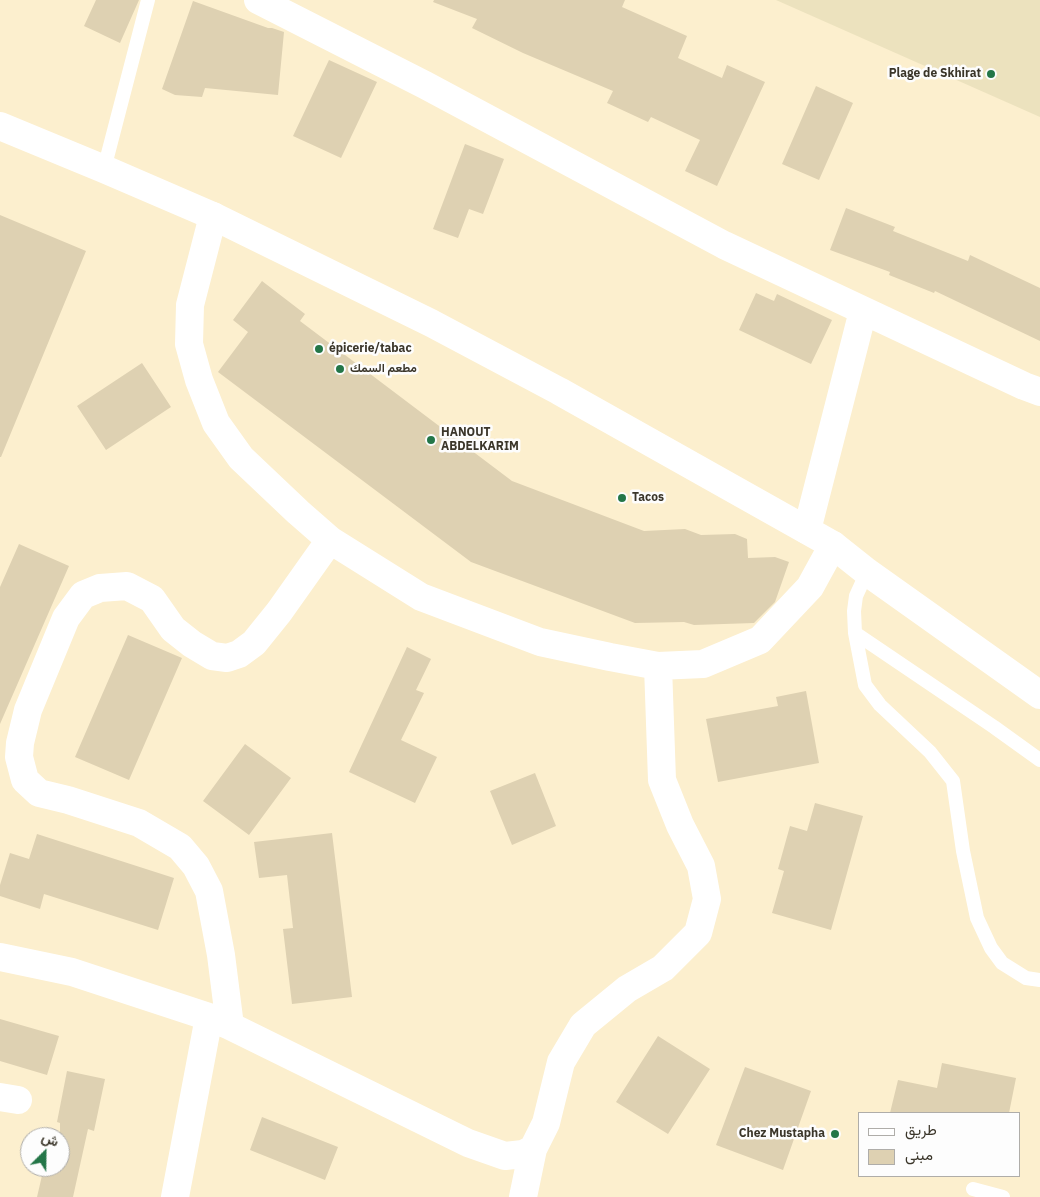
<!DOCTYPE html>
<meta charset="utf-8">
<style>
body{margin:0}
#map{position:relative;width:1040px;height:1197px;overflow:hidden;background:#fcefce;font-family:"IBM Plex Sans",Vazirmatn,sans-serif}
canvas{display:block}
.legend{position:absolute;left:858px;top:1112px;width:162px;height:65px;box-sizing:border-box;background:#fdfdfd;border:1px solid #afada9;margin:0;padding:6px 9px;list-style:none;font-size:15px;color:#3b362a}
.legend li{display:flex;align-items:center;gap:10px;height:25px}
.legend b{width:25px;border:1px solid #afada9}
.north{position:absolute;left:20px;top:1127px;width:50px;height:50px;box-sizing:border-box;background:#fdfdfd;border:1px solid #afada9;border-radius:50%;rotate:23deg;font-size:14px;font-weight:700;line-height:20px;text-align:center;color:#3b362a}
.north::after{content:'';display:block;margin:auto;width:18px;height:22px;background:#247648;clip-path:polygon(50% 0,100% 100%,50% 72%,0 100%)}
</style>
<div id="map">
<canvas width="1040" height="1197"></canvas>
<ul class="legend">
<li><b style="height:6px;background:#fff"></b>طريق</li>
<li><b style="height:14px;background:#ded1b2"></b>مبنى</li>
</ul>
<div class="north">ش</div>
</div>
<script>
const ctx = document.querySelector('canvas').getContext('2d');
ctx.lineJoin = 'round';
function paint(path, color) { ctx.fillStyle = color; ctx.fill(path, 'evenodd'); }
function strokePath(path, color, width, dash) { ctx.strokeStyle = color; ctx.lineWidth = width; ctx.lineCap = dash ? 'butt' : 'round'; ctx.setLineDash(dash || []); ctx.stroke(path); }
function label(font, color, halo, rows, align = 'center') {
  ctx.font = font + ' "IBM Plex Sans",Vazirmatn,sans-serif'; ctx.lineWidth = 5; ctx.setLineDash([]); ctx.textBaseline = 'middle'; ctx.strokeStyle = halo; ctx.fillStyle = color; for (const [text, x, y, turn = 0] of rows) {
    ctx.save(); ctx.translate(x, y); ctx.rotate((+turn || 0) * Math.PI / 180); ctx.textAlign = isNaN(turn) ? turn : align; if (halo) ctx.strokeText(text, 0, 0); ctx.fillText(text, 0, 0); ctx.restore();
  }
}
const sand = new Path2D(`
 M 776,0 L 1040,0 L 1040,117 Z`);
const building = new Path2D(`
 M 96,0 L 139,0 L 120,43 L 84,26 Z
 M 434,0 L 625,0 L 622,7 L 687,36 L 678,58 L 722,78 L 727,65 L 765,82 L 717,186 L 685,171 L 700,140 L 651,117 L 648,122 L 607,103 L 613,91 L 523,53 L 472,28 L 477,19 L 433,2 Z
 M 193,1 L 268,28 L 272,28 L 284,32 L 278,95 L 205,88 L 202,97 L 175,95 L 162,89 Z
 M 329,60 L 377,82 L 341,158 L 293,136 Z
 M 816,86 L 853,103 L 819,180 L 782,164 Z
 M 465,144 L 504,159 L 483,214 L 469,209 L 458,238 L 433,229 Z
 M 846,208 L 895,227 L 893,231 L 968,261 L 970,255 L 1040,288 L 1040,341 L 935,291 L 934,293 L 889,275 L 890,272 L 830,250 Z
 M 0,215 L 86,251 L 1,457 L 0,457 Z
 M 262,281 L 305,314 L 300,321 L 512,481 L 644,531 L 685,529 L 701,535 L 735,534 L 747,539 L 748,558 L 775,557 L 789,562 L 775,602 L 754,623 L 694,625 L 684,622 L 635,623 L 471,562 L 218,372 L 248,332 L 233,320 Z
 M 756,293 L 774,301 L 777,294 L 832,320 L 811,364 L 739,330 Z
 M 142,363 L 171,407 L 106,450 L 77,406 Z
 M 19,544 L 69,566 L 0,724 L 0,587 Z
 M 128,635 L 182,658 L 129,780 L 75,757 Z
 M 407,647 L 431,659 L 416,690 L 424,693 L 401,740 L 437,757 L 415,803 L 349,772 Z
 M 806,691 L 819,763 L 718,782 L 706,719 L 778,706 L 776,697 Z
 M 245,744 L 291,778 L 249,835 L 203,801 Z
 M 535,773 L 556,826 L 512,845 L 490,791 Z
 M 815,803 L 863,816 L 831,930 L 772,913 L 784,871 L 778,869 L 790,826 L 807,831 Z
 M 332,833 L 352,997 L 292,1004 L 283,929 L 293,928 L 287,875 L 259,878 L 254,842 Z
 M 37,834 L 174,878 L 158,930 L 44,894 L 40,909 L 0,896 L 0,885 L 10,853 L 29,859 Z
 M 0,1019 L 59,1036 L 47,1075 L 0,1061 Z
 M 658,1036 L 710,1069 L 668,1134 L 616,1102 Z
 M 942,1063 L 1016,1078 L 1009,1113 L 890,1113 L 898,1080 L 937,1088 Z
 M 745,1067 L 811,1091 L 783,1170 L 716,1145 Z
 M 67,1071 L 105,1079 L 94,1131 L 88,1129 L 73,1197 L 37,1197 L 44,1167 L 60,1167 L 60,1123 L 57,1122 Z
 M 262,1117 L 338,1147 L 325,1180 L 250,1150 Z`);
const service = new Path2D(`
 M 104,169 L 148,0
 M 867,572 L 856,596 L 854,611 L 855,633 L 865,685 L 880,705 L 930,752 L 953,781 L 963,851 L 977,918 L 991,948 L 1002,963 L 1026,978 L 1040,980
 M 855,633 L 994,727 L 1040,760
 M 973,1189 L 1003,1197`);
const minor = new Path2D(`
 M 258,0 L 425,85 L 724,245 L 1024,386 L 1040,392
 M 213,216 L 190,305 L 189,344 L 199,380 L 216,423 L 241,458 L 298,512 L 330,540 L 421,597 L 540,642 L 610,657 L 658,666 L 703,664 L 760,640 L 810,587 L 833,545
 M 807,530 L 863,311
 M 0,957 L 72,972 L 209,1017 L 230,1026 L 468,1143 L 505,1156 L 523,1154 L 533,1149 L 546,1123 L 561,1062 L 583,1025 L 627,989 L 663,968 L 698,933 L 707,899 L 701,866 L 680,825 L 662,780 L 658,666
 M 230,1026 L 221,955 L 209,891 L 196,866 L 180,847 L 139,823 L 68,800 L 39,793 L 25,780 L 19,757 L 20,743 L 28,710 L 66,618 L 83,595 L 100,588 L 127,586 L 152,599 L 173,629 L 192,644 L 212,656 L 227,658 L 239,654 L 254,643 L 279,612 L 330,540
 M 0,1097 L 18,1100
 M 175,1197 L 209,1017
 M 523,1197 L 533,1149`);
const tertiary = new Path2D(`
 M 0,126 L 104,169 L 213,216 L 431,323 L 559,391 L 833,545 L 867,572 L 1040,695`);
const markers = [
 [991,74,5,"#247648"],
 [319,349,5,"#247648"],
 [340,369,5,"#247648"],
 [431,440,5,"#247648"],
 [622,498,5,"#247648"],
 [835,1134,5,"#247648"]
];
const poiNames = [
 ["Plage de Skhirat",981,74,"right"],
 ["épicerie/tabac",329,349],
 ["مطعم السمك",350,369],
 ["HANOUT",441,433],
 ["ABDELKARIM",441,447],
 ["Tacos",632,498],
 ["Chez Mustapha",825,1134,"right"]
];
paint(sand, '#ece2be');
paint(building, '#ded1b2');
strokePath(service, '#fff', 14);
strokePath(minor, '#fff', 28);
strokePath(tertiary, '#fff', 28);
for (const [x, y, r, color] of markers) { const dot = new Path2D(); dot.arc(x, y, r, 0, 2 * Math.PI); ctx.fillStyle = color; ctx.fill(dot); strokePath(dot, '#fdfdfd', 2); }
label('bold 12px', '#3b362a', '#fdfdfd', poiNames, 'left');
</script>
